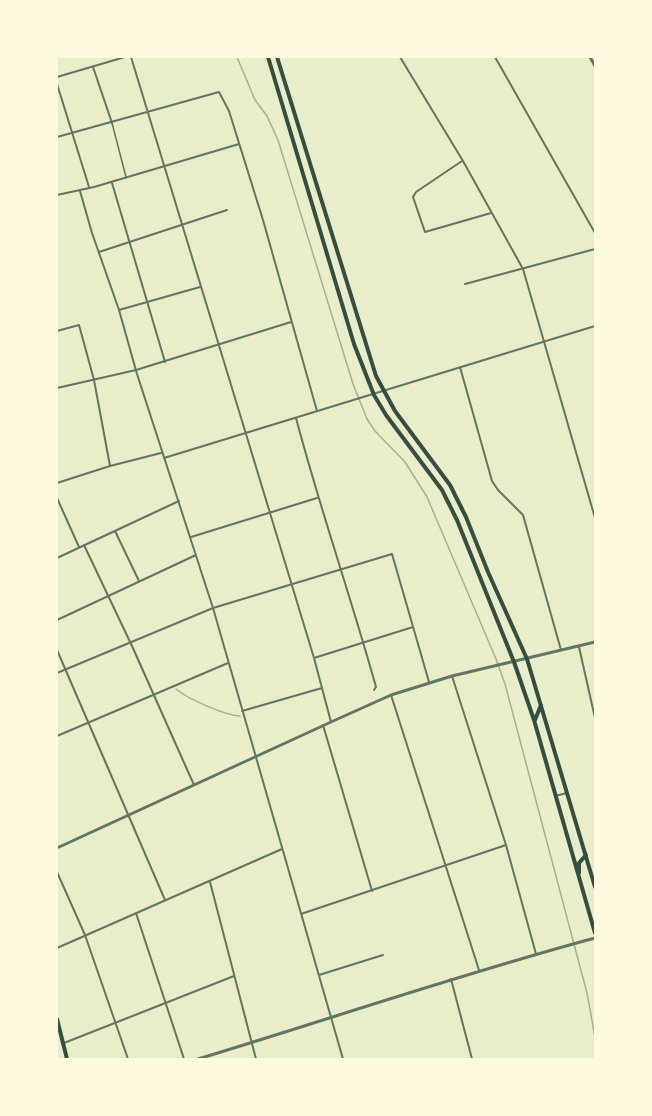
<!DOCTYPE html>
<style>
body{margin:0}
#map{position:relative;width:652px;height:1116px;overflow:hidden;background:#e9edc9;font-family:"Crimson Pro",serif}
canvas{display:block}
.frame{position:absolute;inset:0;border:58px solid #fefae0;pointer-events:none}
</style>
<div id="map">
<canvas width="652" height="1116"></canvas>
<div class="frame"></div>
</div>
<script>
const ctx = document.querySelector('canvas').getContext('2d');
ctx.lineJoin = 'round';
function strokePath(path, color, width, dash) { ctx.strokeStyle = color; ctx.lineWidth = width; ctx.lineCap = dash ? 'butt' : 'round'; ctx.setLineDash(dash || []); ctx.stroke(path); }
const stream = new Path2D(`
 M 237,57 L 255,100 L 267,116 L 278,140 L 353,384 L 367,419 L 375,431 L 405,462 L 427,497 L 496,659 L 505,684 L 587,993 L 595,1037
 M 176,689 C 188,699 224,715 240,716`);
const service = new Path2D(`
 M 112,123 L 126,177`);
const minor = new Path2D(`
 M 131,57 L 246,434 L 314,658 L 331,722
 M 400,57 L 463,161 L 523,269 L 595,518
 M 495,57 L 595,233
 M 93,67 L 112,123
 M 57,77 L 125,57
 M 57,84 L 89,187
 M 57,137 L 219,92 L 229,111 L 263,220 L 317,411
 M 462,161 L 416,192 L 413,197 L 425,232 L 491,213
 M 112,183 L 165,362
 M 80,191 L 92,233 L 119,310 L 137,374 L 213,608 L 343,1059
 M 57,195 L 94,187 L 239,144
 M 99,252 L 227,210
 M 465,284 L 595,249
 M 119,310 L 200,287
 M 57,331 L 79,325 L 94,380 L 110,466
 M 460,367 L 492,481 L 498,490 L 523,515 L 561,650
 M 57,388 L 136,370 L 291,322
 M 296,418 C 320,509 351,597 376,687 L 374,690
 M 164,458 L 595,326
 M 57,483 L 110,466 L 161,453
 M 57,498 L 79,547
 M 115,531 L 139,581
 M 191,537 L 317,498
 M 84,545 L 132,646 L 194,785
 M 57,558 L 179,501
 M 57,620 L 196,555
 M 579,647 L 595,718
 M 57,650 L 165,900
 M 314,658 L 413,627
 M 57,673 L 213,608 L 392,554 L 429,682
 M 452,676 L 506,845 L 536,954
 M 391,695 L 479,970
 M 242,711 L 322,688
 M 323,725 L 372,891
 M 57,736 L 228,663
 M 555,796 L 567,793
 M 57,872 L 85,935 L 128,1059
 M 210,882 L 256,1059
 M 136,913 L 184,1059
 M 301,914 L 506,845
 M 57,948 L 282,849
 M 319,975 L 383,955
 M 451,979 L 472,1059
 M 64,1043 L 234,976`);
const tertiary = new Path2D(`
 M 590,57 L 595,66
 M 57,848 L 331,722 L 391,695 L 452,676 L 595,642
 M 198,1059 C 330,1019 461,974 595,938`);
const secondary = new Path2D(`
 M 57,1019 L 67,1059`);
const primary = new Path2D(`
 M 268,57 L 354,344 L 374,395 L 386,415 L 442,490 L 457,520 L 514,662 L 534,720 L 595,933
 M 277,57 L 376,376 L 395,411 L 450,485 L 466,517 L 488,572 L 527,659 L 595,887
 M 535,720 L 541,705
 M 579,873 L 579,863 L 586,855`);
strokePath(stream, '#a3b18a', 1.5);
strokePath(service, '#617663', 1.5);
strokePath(minor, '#617663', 2);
strokePath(tertiary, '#617663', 3);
strokePath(secondary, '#344e41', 4);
strokePath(primary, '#344e41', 4);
</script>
